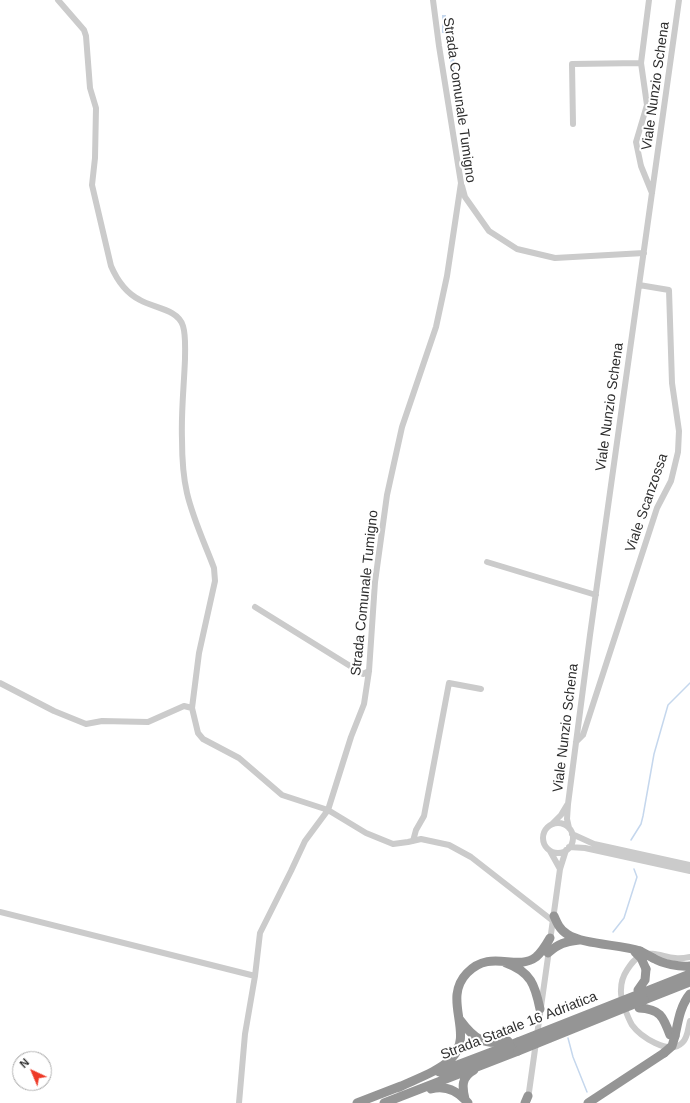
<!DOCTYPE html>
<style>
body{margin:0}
#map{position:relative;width:690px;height:1103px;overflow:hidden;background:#fff;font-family:Arial,sans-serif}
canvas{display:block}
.north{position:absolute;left:12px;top:1051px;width:40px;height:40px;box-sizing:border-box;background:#fff;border:1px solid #ababab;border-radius:50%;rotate:316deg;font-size:11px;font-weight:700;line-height:16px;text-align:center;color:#2e2e2e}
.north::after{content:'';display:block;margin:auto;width:14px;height:18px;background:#ee3a27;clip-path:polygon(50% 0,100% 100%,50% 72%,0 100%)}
</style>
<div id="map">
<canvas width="690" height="1103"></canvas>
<div class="north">N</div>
</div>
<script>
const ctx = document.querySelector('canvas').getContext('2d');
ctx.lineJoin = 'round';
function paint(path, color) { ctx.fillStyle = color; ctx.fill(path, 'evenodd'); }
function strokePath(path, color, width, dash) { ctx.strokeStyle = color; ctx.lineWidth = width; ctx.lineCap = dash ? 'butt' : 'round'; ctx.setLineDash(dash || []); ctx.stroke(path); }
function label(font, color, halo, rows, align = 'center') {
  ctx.font = font + ' Arial,sans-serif'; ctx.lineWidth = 4; ctx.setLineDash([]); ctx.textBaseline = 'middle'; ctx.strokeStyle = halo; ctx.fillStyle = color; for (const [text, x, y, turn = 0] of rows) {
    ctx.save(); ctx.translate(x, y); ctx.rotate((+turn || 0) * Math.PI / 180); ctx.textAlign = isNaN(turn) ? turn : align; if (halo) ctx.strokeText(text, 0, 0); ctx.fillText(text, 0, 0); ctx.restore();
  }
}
const water = new Path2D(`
 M 442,15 L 446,15 L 446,33 L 442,33 Z
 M 454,52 L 455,76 L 451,77 L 450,53 Z`);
const stream = new Path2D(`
 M 631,840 L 641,824 L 643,816 L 654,754 L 668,705 L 690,683
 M 613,932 L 624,918 L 637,877 L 634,869
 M 568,1038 L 573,1057 L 587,1092`);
const minor = new Path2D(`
 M 58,0 L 84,30 L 86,36 L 90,88 L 96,108 L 95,158 L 92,185 L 111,266 C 117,280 126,293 140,300 C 153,308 178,309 183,326 C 186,336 185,349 185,359 C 184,386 181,412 182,439 C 182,457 183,476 187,493 C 193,519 205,544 214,568 L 215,581 L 199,653 L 192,708 L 198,733 L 203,739 L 239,758 L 282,795 L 328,810 L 366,833 L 393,844 L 408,842 L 421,839 L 449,845 L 471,857 L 553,921
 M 649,0 L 641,63 L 647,105 L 636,142 L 641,166 L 652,193
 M 573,124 L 572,64 L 641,63
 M 462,186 L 465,197 L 489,231 L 517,249 L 555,258 L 644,253
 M 487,562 L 596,595
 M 255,607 L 363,674 L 369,671
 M 0,683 L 54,711 L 86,724 L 102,721 L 148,722 L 184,706 L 192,708
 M 576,742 L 583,735 L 657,508 L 671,481 L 678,452 L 679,431 L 672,383 L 669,290 L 639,285
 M543 838a15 15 0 1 1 30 0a15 15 0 1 1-30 0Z
 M 552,824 L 561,815 L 567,805
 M 569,828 L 567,819 L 568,804 L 590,635 L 679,0
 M 572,834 L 594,844 L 690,865
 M 413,841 L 416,830 L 424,816 L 449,683 L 481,689
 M 569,847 L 585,848 L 690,871
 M 550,851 L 560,869
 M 0,912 L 255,976
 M 550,941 L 560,869 L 566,850
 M 690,957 C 685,958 680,959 675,958 C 664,957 652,951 642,955 C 635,958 631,964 627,970 C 623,976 621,983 621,990 C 620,998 628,1018 632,1025 C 640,1036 669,1056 682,1043 C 688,1038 688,1028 690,1021
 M 528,1099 L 549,950
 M 239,1103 L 245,1034 L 255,976 L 260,933 L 291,871 L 305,841 L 328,810 L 351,737 L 364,704 L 369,671 L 375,582 L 387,495 L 402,427 L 436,327 L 447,276 L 461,183 L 439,46 L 433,0`);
const highway = new Path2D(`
 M 554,916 C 557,923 560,930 567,934 C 584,945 619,944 640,951
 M 548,953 C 559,943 565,942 579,940
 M 653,958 C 663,964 679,967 690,966
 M 506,963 C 531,972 535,985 540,1009
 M 638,990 L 645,980 L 646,969
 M 642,993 L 690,974
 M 644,1000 L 690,982
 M 639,1008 C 660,1009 663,1016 670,1035
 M 460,1020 C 474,1039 484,1046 508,1041
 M 675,1036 C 678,1022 680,1006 690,994
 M 439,1072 L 518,1042
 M 397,1088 C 413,1080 438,1072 451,1059 C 476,1034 441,1000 467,973 C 491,948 516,972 536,957 C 542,952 546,945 550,938
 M 431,1089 C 446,1085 458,1091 468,1103
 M 465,1099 C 462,1087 461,1077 474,1070
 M 357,1103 L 401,1086
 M 384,1103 L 518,1051
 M 525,1103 L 528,1096
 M 588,1103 L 664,1053`);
const highwayBridge = new Path2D(`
 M 640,951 L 653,958
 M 635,952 L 641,958 L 646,969
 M 518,1042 L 642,993
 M 518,1051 L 644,1000
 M 664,1053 L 672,1046 L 675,1036`);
const streetNames = [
 ["Viale Nunzio Schena",656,86,-82],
 ["Strada Comunale Tumigno",459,100,82],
 ["Viale Nunzio Schena",610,407,-82],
 ["Viale Scanzossa",647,503,-71],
 ["Strada Comunale Tumigno",365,593,-84],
 ["Viale Nunzio Schena",566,728,-83],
 ["Strada Statale 16 Adriatica",519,1026,-21]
];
paint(water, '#c5d7ed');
strokePath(stream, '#c5d7ed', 1.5);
strokePath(minor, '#cbcbcb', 6);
strokePath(highway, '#959595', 9);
strokePath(highwayBridge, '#959595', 9);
label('14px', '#2e2e2e', '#fff', streetNames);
</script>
